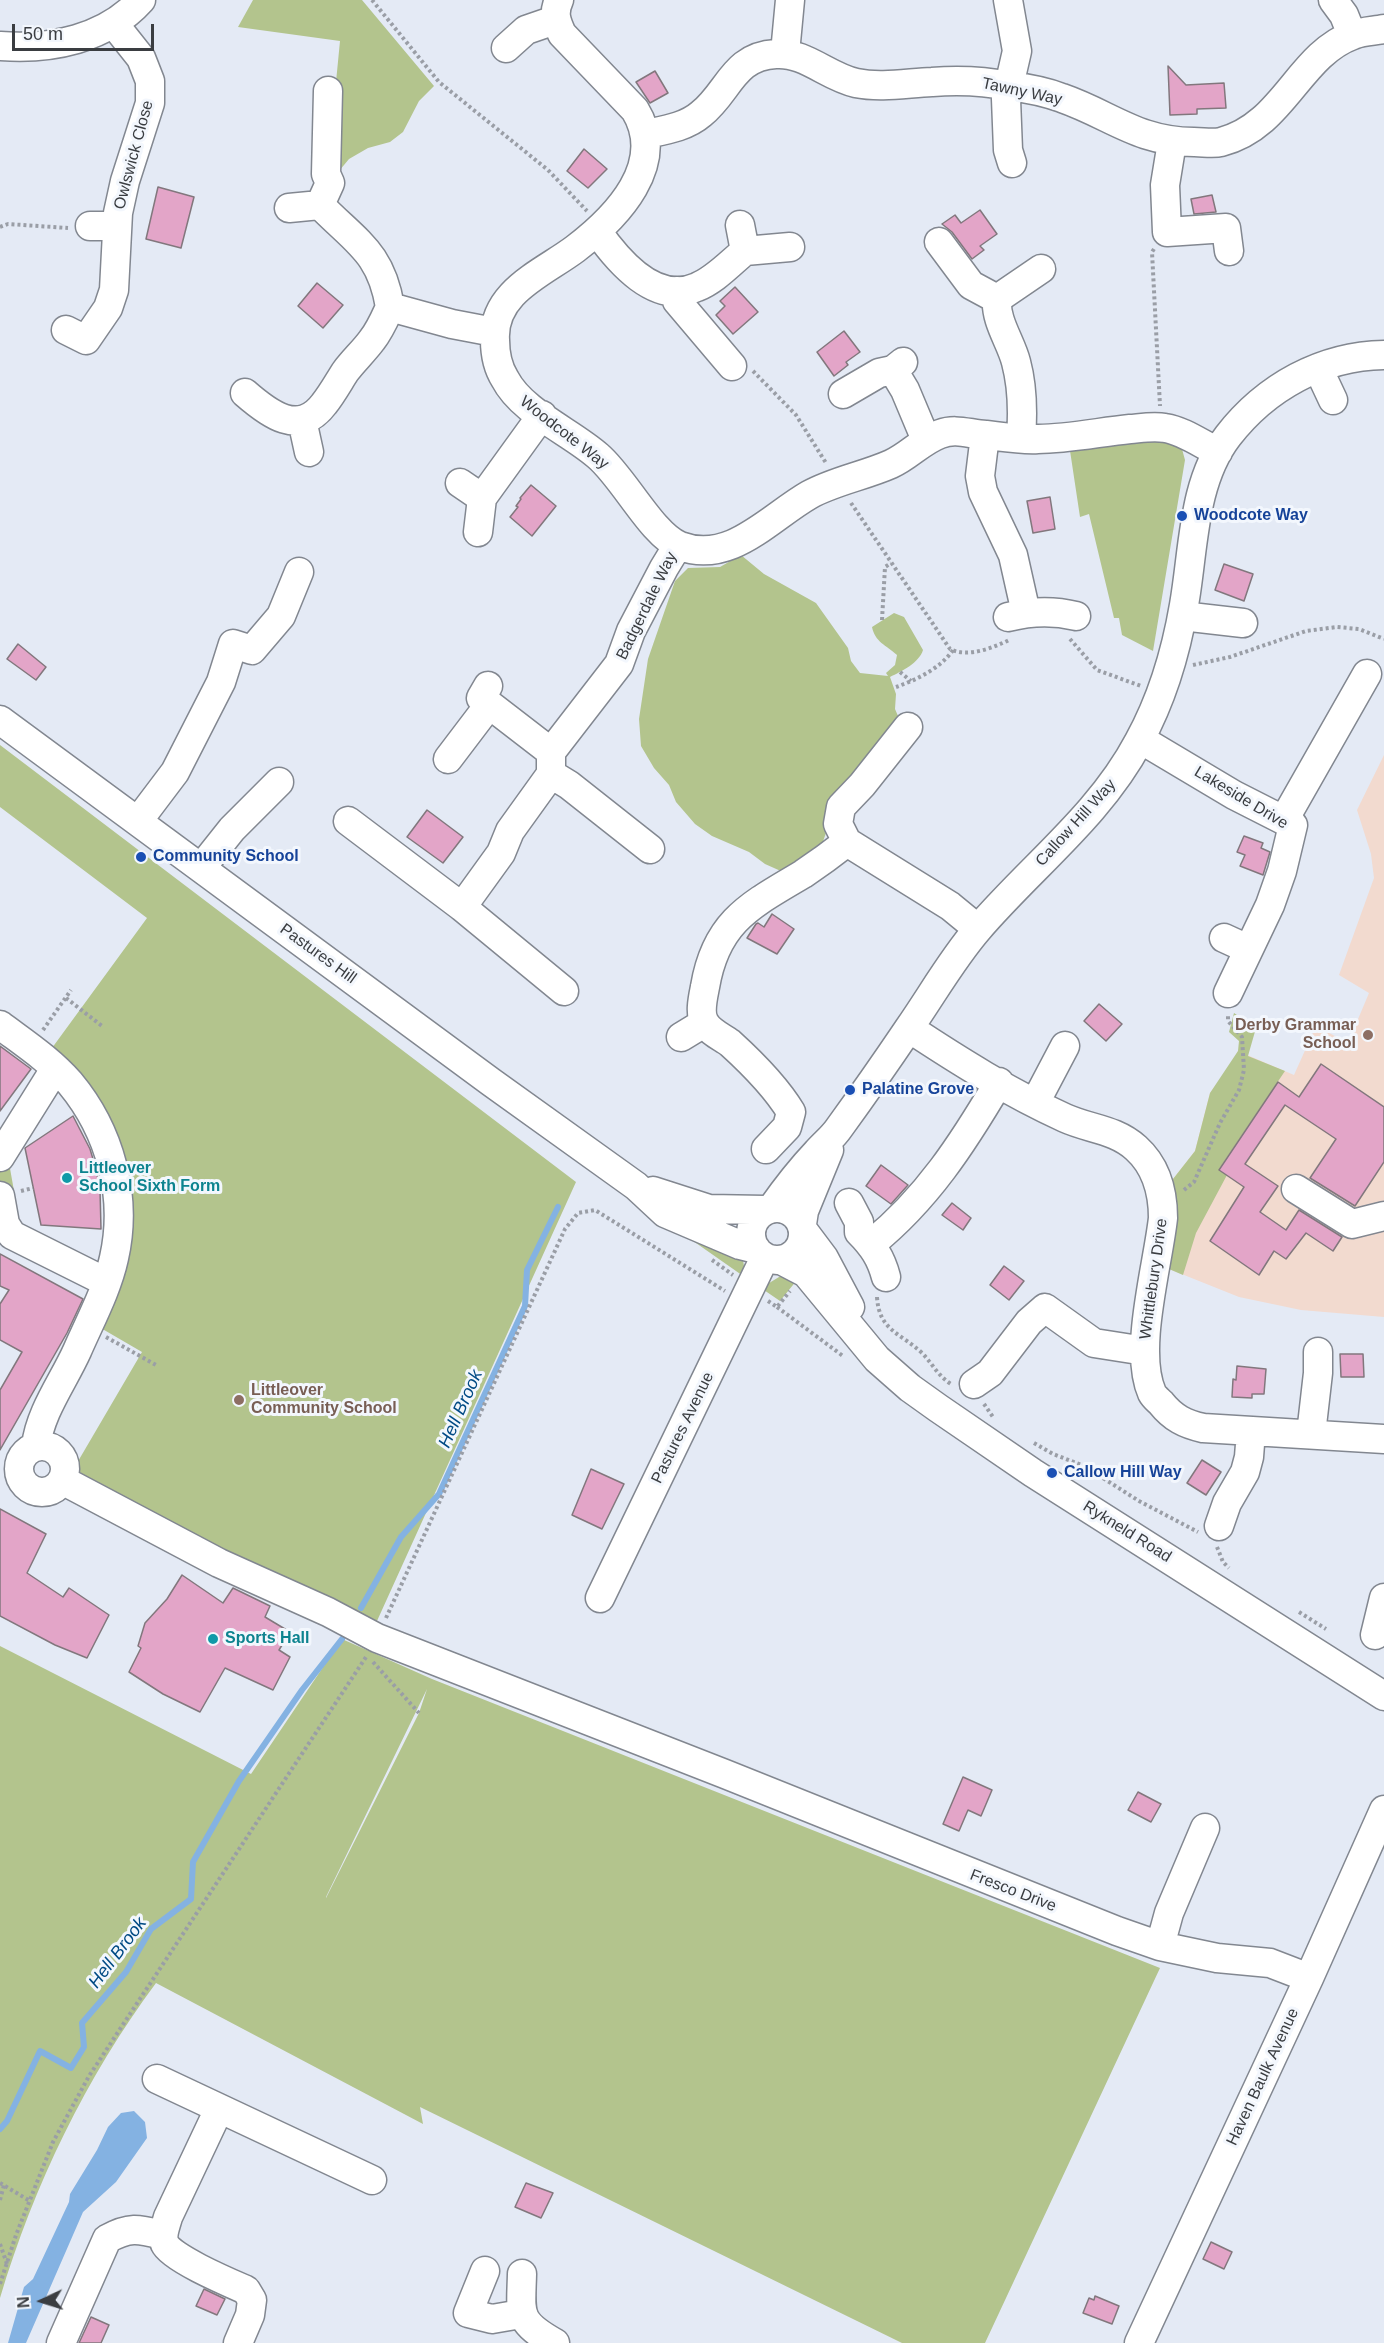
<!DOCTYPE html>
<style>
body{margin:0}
#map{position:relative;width:1384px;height:2343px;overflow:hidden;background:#e4eaf5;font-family:Helvetica,sans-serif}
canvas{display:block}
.north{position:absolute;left:12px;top:2271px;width:60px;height:60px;-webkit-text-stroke:4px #f3f7fd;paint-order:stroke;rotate:266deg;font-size:16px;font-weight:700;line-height:24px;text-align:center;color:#3a3d41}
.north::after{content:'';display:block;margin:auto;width:21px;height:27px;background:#3a3d41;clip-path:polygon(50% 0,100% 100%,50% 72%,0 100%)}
.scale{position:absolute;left:12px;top:24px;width:142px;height:27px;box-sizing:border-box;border:3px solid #3a3d41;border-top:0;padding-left:8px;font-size:18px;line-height:21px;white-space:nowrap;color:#3a3d41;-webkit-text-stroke:4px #f3f7fd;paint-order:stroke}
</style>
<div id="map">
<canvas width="1384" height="2343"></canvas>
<div class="north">N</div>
<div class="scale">50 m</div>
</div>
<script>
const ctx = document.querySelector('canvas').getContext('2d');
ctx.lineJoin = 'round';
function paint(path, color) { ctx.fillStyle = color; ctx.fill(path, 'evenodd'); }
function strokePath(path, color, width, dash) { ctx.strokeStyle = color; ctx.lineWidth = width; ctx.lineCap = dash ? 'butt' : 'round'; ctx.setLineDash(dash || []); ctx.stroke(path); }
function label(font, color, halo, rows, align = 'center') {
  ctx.font = font + ' Helvetica,sans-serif'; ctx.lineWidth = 6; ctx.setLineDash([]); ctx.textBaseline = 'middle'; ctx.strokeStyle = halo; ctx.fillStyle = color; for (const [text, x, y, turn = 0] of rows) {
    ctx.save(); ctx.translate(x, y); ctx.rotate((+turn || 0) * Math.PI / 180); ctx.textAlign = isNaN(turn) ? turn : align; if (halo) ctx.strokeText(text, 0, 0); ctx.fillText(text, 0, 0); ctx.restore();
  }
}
const education = new Path2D(`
 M 1384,755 L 1384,1317 L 1301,1310 L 1239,1297 L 1169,1269 L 1176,1218 L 1173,1179 L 1195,1151 L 1210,1093 L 1229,1068 L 1238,1051 L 1294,1075 L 1316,1026 L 1348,1043 L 1369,993 L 1339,975 L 1374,878 L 1371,854 L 1357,810 Z`);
const green = new Path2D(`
 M 253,0 L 362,0 L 434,86 L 419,101 L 403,132 L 390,142 L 368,148 L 349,159 L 339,171 L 332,123 L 340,41 L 238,27 Z
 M 1152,436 L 1182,449 L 1185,460 L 1153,651 L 1122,635 L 1119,618 L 1114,618 L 1089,514 L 1080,517 L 1069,444 Z
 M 741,555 L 764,574 L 816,603 L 848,648 L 851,661 L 860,673 L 888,676 L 886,673 L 895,665 L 897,655 C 886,645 875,642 872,627 L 894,613 L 904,617 L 923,650 C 919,663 902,671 890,677 L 896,694 L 895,709 L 901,723 L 827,809 L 826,833 L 821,847 L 783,872 L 765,864 L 749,852 L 712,836 L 695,824 L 676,802 L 669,785 L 654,768 L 641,746 L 639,719 L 648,659 L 675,581 L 688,568 L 720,567 Z
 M 0,745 L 576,1182 L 372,1632 L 82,1478 L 77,1463 L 142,1352 L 99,1327 L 128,1220 L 52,1048 L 147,918 L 0,807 Z
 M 1234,1013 L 1256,1028 L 1248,1056 L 1285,1071 L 1219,1169 L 1227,1175 L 1196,1233 L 1183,1275 L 1169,1269 L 1176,1218 L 1173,1179 L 1195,1151 L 1210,1093 L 1238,1051 L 1239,1041 L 1229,1032 Z
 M 8,1157 L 20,1225 L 0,1196 L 0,1162 Z
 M 686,1236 L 743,1260 L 746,1278 Z
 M 789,1276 L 797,1280 L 780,1301 L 761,1288 L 779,1277 Z
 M 342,1639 L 432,1679 L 1160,1968 L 985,2343 L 902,2343 L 420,2107 L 423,2124 L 156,1983 C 86,2077 34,2185 0,2298 L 0,1646 L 251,1774 ZM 427,1689 L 419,1713 L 326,1898 L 326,1897 Z`);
const water = new Path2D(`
 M 134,2111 L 145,2122 L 147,2138 L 116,2182 L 83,2212 L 26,2343 L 8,2343 L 24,2287 L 33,2279 L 69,2202 L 70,2194 L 97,2150 L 108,2127 L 121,2113 Z`);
const stream = new Path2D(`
 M 361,1608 L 401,1537 L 439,1494 L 525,1306 L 527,1270 L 558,1207
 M 0,2129 L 7,2121 L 40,2051 L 71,2068 L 84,2047 L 82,2023 L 126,1972 L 151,1929 L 191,1899 L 193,1862 L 239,1781 L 302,1690 L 342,1639`);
const building = new Path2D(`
 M 1168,66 L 1186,85 L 1224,83 L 1226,108 L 1197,109 L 1197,114 L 1170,115 Z
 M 655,71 L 668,93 L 650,103 L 636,82 Z
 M 584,149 L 607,169 L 588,188 L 567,171 Z
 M 158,187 L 194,197 L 181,248 L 146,239 Z
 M 1212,195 L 1216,212 L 1194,214 L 1191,199 Z
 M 980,210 L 997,234 L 980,246 L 984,250 L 972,259 L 952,232 L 942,224 L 955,215 L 961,223 Z
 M 317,283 L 343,305 L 323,328 L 298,306 Z
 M 735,287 L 758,312 L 733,334 L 716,315 L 725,306 L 720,301 Z
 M 844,331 L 860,352 L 846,362 L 848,365 L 834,376 L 817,352 Z
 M 531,485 L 556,506 L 532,536 L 510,517 L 518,507 L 516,506 L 521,499 L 520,498 Z
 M 1050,497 L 1055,529 L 1033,533 L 1027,501 Z
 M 1224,564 L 1253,574 L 1244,601 L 1215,590 Z
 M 18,644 L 46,667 L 36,680 L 7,659 Z
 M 427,810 L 463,837 L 443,863 L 407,837 Z
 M 1244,836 L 1263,843 L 1261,848 L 1270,852 L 1263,875 L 1240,866 L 1245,855 L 1237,852 Z
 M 772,914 L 794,929 L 777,954 L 747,938 L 756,924 L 758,923 L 764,927 Z
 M 1099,1004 L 1122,1024 L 1106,1041 L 1084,1021 Z
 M 0,1046 L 31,1069 L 0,1111 Z
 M 1321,1064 L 1384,1107 L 1384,1162 L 1355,1206 L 1310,1178 L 1336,1139 L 1285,1105 L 1245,1164 L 1278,1186 L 1260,1212 L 1286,1230 L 1299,1210 L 1342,1237 L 1333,1251 L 1306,1233 L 1286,1259 L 1274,1251 L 1259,1275 L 1210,1241 L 1244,1187 L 1219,1170 L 1278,1082 L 1299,1097 Z
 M 73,1116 L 90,1149 L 96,1169 L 100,1190 L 101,1229 L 41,1225 L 25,1148 Z
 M 881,1165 L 908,1185 L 891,1204 L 866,1186 Z
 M 952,1203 L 971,1218 L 963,1230 L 942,1215 Z
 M 0,1254 L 83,1299 L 67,1333 L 0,1450 L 0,1390 L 22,1352 L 0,1340 L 0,1304 L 9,1290 L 0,1286 Z
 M 1004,1266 L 1024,1281 L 1009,1300 L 990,1285 Z
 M 1340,1354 L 1363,1354 L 1364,1377 L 1341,1377 Z
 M 1237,1366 L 1266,1369 L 1264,1394 L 1252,1394 L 1252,1398 L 1232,1397 L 1233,1379 L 1236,1380 Z
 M 1202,1460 L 1221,1472 L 1206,1495 L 1187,1483 Z
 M 591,1469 L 624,1484 L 602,1529 L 572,1515 Z
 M 0,1509 L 46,1534 L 27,1573 L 63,1597 L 69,1588 L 109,1615 L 87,1658 L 55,1645 L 0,1616 Z
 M 182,1575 L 223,1603 L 233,1588 L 270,1606 L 265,1617 L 290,1632 L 279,1650 L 290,1657 L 273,1690 L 225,1668 L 200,1712 L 163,1694 L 129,1672 L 141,1648 L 138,1646 L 145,1623 L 167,1599 Z
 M 963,1777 L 992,1790 L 981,1816 L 968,1810 L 959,1831 L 943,1824 Z
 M 1138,1792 L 1161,1804 L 1151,1822 L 1128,1810 Z
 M 526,2183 L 553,2193 L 541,2218 L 515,2207 Z
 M 1211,2242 L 1232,2252 L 1224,2269 L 1203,2259 Z
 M 204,2289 L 225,2299 L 217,2315 L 196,2306 Z
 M 1095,2296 L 1119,2306 L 1112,2324 L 1083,2313 L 1089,2298 L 1094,2300 Z
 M 91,2317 L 109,2325 L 101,2343 L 79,2343 Z`);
const path = new Path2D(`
 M 372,0 L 439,82 L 548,170 L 587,211
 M 0,227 L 8,224 L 68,228
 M 1154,249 L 1152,252 L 1160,406
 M 753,371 L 796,415 L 826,463
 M 851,503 L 950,649 C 967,658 993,648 1009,640
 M 882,620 L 885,567 L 891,563
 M 1070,639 L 1097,670 L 1141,686
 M 1193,665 L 1230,657 L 1306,631 L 1337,627 L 1359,629 L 1384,639
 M 900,672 L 911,681
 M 896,687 C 916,680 941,668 953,650
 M 66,998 L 102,1026
 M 43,1030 L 71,990
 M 1184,1190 L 1194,1182 L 1220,1123 L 1239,1090 L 1244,1070 L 1242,1037 L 1228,1021 L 1228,1015
 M 21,1191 L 33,1188
 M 712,1260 L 733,1275
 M 877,1297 C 879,1331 901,1333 922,1353 C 932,1363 938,1376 951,1384
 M 768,1301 L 777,1307 L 790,1291
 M 777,1307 L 843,1356
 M 106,1337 L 156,1365
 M 984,1404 L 993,1417
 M 1034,1443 L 1053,1454 L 1084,1466 L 1139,1501 L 1198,1532
 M 1217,1547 L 1223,1562 L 1229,1568
 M 1299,1612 L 1326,1629
 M 386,1618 L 565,1229 L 578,1213 L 595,1210 L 725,1291
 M 373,1662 L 419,1713
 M 0,2183 L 30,2201
 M 0,2200 L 4,2185
 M 0,2244 L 7,2264
 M 0,2284 L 16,2235 L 53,2142 L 89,2076 L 366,1657`);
const minor = new Path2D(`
 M 559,0 C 553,13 556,21 562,34 L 635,110 C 668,164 617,217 575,249 C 543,273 492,292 495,340 C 495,354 498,368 505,379 C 522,412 571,432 598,456 C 624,478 652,535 680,546 C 730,565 769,518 809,495 C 834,481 864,476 891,464 C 909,456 921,441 940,434 C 956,428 969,434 986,435 C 1003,437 1021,440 1038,439 C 1068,439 1100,432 1130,429 C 1142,428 1154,426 1165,428 C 1184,431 1201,444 1218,452
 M 1008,0 L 1017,51 L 1006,99 L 1008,150 L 1012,163
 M 1333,0 L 1344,15 L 1352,35
 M 0,46 C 51,50 106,39 141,0
 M 506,48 L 526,30 L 555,20
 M 785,53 L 790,0
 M 646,134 C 665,130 686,127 701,114 C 729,92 733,56 776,54 C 805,52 828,77 856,83 C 881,88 907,83 932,82 C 958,80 984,81 1009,86 C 1026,88 1046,92 1062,98 C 1111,115 1138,142 1194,142 C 1203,142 1213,144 1221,142 C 1284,126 1298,55 1353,35 C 1362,31 1374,31 1384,29
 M 1172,142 L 1165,185 L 1167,232 L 1226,228 L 1229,251
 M 320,205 C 356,242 381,252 390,307
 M 289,208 L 320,205 L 330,183 L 326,174 L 328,91
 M 740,225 L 745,251 L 790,247
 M 90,226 L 117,226
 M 597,231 C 618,261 655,306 697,287 C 715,280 730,263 745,251
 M 939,242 L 971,285 L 997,299 C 995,321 1011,342 1016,362 C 1023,388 1023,412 1021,438
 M 677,291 L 677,301 L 732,366
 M 997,299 L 1041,269
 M 66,330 L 86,340 L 108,308 L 114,290 L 118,213 L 125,181 L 150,103 L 150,81 L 141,58 L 114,24
 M 903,362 L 893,370 L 905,390 L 926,440
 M 1318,368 L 1333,400
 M 245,393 C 269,414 299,437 324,404 C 332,394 338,383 345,372 C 353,361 364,351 372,340 C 380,330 385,318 390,307 L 452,324 L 494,332
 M 843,394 L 879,373 L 893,370
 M 302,420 L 309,452
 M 985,435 L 980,476 L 983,492 L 1013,555 L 1026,613
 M 460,483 L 482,498 L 478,532
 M 482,498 L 542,415
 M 1182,616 L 1243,623
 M 1008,617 C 1031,611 1052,610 1076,616
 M 488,686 L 481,698 L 551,752
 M 0,720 L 491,1082 L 636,1186 L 665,1213 L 740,1245 L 756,1249
 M 1140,739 L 1234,795 L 1293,825 L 1282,871 L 1270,905 L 1228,993
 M 448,759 L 489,705
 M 551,774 L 569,785 L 650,849
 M 1284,820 L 1367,674
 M 138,821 L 175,772 L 221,682 L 233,644 L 252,650 L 281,616 L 299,572
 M 348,821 L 462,907 L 564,991
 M 847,842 L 838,824 L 841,807 L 862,785 L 908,727
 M 201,868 L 232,829 L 279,782
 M 462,907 L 501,853 L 510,831 L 551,774 L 551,752 L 619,664 L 631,631 L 664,568 L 678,545
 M 1224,938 L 1248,949
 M 0,1025 C 24,1043 50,1060 70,1083 C 110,1131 128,1196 114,1258 C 107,1290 90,1321 77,1351 C 63,1382 40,1412 36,1446
 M 909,1028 C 959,1061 1010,1093 1065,1118 C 1089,1129 1115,1129 1136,1148 C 1156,1166 1163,1192 1163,1218 C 1158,1265 1133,1350 1152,1393 C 1154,1397 1158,1400 1161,1403 C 1173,1418 1185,1424 1203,1428 L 1384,1439
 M 681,1037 L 704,1023
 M 1035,1103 L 1065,1046
 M 766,1149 L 787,1127 L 791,1112 C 776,1087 752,1063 730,1043 C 722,1037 710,1032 705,1023 C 699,1014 703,997 705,987 C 716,921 751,905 803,874 C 818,864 833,853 847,842 L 950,906 L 978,929
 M 0,1157 L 55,1069
 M 1296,1189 L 1352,1224 L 1384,1216
 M 653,1191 L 709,1209 L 765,1210
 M 0,1196 L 5,1224 L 12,1235 L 106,1282
 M 849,1203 L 859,1222 L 859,1232 C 873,1246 881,1258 886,1277
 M751 1234a26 26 0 1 1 52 0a26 26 0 1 1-52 0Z
 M 772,1208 C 786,1188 800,1170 817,1152 C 824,1144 833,1137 839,1128 C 863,1095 886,1062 909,1028 C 932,995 952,959 978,929 C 1032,866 1100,815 1139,741 C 1162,699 1176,652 1184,605 C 1194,549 1192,483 1228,436 C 1266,387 1322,356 1384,355
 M 802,1224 L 804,1211 L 829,1150
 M 803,1230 L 824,1258 L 850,1307
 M 871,1244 C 927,1199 963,1143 999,1082
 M 781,1260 L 806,1273 L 877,1359 L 910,1388 L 938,1408 L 1033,1473 L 1384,1696
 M 974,1384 L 990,1373 L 1029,1322 L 1045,1308 L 1094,1343 L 1145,1351
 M 1311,1434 L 1318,1373 L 1318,1352
 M19 1469a23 23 0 1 1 46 0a23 23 0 1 1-46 0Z
 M 62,1480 L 219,1563 L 328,1612 L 377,1638 L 725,1774 L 1117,1931 L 1160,1946 L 1217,1958 L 1270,1963 L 1309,1978
 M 1219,1526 L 1227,1503 L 1245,1472 L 1249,1457 L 1251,1431
 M 600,1598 L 765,1257
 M 1375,1635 L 1384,1598
 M 1160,1946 L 1169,1913 L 1205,1828
 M 157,2079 L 372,2180
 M 219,2109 L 168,2217 C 166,2225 161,2236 165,2244 C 171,2258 230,2283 246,2290 L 252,2300 L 250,2315 L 238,2343
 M 485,2271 L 468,2313 L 492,2319 L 521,2314
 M 522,2274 C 521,2314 516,2321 555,2343
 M 61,2343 L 107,2239 C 130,2226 139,2229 163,2235
 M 1139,2343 L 1309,1978 L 1384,1810`);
const markers = [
 [1182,516,6,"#1a4fb4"],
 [141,857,6,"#1a4fb4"],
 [1368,1035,6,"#8d6e63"],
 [850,1090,6,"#1a4fb4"],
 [67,1178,6,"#0f9aa8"],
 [239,1400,6,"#8d6e63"],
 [1052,1473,6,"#1a4fb4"],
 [213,1639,6,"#0f9aa8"]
];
const streetNames = [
 ["Tawny Way",1022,92,12],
 ["Owlswick Close",134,155,-75],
 ["Woodcote Way",564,433,38],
 ["Badgerdale Way",647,606,-64],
 ["Lakeside Drive",1241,798,31],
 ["Callow Hill Way",1076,823,-48],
 ["Pastures Hill",318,954,36],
 ["Whittlebury Drive",1154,1279,-82],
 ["Pastures Avenue",683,1428,-64],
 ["Rykneld Road",1127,1532,32],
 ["Fresco Drive",1013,1891,21],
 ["Haven Baulk Avenue",1263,2077,-65]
];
const transitNames = [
 ["Woodcote Way",1194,516],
 ["Community School",153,857],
 ["Palatine Grove",862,1090],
 ["Callow Hill Way",1064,1473]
];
const educationNames = [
 ["Derby Grammar",1356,1026],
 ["School",1356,1044],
 ["Littleover",251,1391,"left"],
 ["Community School",251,1409,"left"]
];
const cultureNames = [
 ["Littleover",79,1169],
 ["School Sixth Form",79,1187],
 ["Sports Hall",225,1639]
];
const waterNames = [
 ["Hell Brook",461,1409,-66],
 ["Hell Brook",118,1953,-53]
];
paint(education, '#f2dacf');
paint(green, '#b3c48d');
paint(water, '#84b2e2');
strokePath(stream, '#84b2e2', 6);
paint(building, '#e3a5c8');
strokePath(building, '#82777d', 1.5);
strokePath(minor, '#828790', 31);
strokePath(path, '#9a9ea6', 4, [3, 3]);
strokePath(minor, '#fff', 28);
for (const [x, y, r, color] of markers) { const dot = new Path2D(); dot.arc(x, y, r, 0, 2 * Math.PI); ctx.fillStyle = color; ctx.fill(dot); strokePath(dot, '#f3f7fd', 2); }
label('16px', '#3a3d41', '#f3f7fd', streetNames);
label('bold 16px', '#164399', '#f3f7fd', transitNames, 'left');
label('bold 16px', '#785e54', '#f3f7fd', educationNames, 'right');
label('bold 16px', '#0d838f', '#f3f7fd', cultureNames, 'left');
label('italic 18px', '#004a84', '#f3f7fd', waterNames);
</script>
